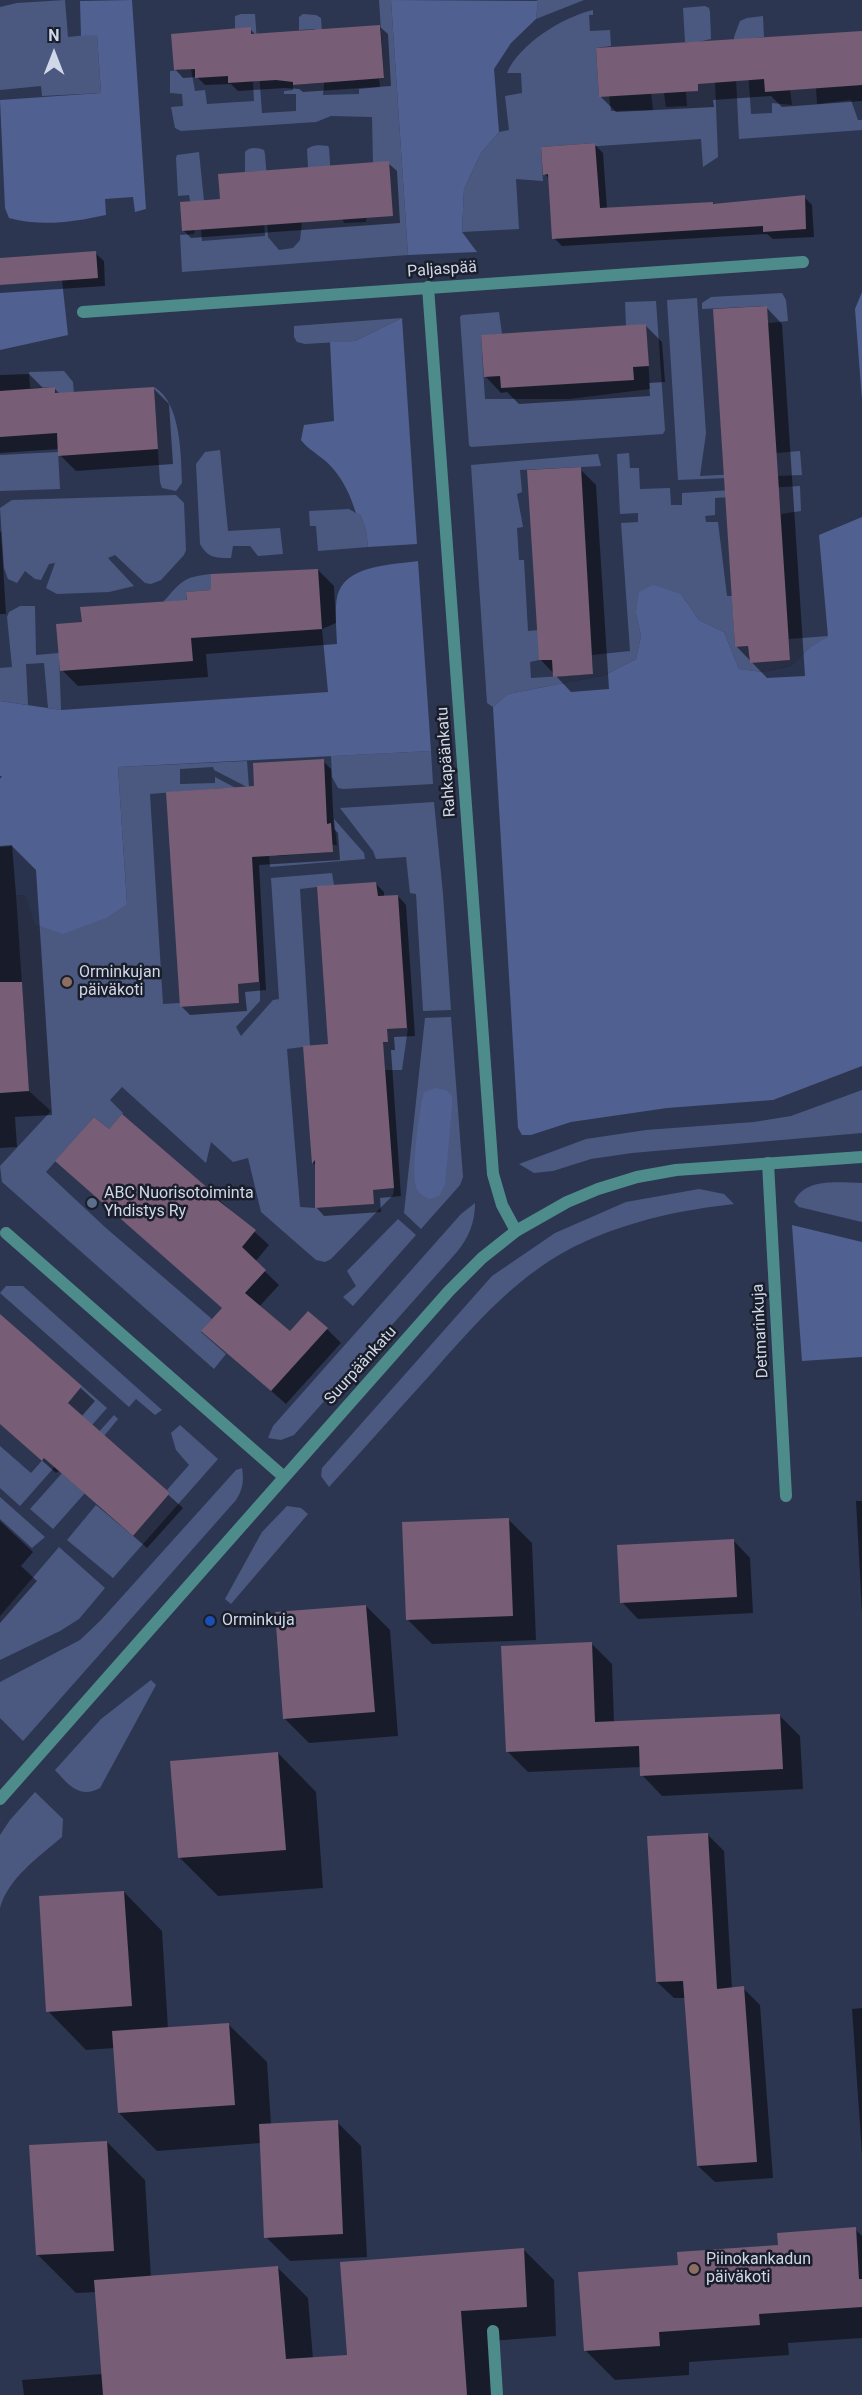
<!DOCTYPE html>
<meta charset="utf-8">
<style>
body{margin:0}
#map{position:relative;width:862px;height:2395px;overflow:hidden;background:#2d3650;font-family:Roboto,sans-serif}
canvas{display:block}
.north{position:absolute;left:24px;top:24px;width:60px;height:60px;-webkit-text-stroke:4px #1a1e2a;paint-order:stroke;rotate:0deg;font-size:16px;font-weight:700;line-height:24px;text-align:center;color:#d0d7e8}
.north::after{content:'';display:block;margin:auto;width:21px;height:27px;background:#d0d7e8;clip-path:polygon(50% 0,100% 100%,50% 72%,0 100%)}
</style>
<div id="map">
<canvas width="862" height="2395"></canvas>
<div class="north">N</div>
</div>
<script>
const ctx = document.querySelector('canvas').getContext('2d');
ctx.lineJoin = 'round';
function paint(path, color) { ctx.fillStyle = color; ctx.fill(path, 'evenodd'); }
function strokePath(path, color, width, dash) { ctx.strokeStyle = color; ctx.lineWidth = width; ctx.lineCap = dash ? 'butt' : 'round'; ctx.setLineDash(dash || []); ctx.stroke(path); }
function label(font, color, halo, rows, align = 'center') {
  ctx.font = font + ' Roboto,sans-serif'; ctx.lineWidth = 5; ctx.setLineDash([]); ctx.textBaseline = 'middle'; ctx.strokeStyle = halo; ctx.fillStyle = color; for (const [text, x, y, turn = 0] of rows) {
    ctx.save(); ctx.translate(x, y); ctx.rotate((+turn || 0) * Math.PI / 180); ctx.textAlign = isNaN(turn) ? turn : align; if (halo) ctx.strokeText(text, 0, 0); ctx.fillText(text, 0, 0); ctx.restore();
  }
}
const green = new Path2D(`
 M 65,0 L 68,37 L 97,34 L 101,93 L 42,96 L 41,86 L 0,90 L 0,7 L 17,3 Z
 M 379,0 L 391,0 L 408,255 L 182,272 L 180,235 L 194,234 L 195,230 L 201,230 L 202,241 L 265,236 L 261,171 L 245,172 L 245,152 C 248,147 258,147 264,150 L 265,154 L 270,216 L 267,220 L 268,237 L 279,250 L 293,248 L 300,240 L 308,167 L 307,149 C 314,144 320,145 328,146 L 329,148 L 332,192 L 344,223 L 366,222 L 373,163 L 372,117 L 331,116 L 316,122 L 181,131 L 175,128 L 171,107 L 183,106 L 182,94 L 170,93 L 170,71 L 191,69 L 195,91 L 205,90 L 207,104 L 254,101 L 253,82 L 255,81 L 251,28 L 235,29 L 235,16 L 241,14 L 255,14 L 262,113 L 296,111 L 296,94 L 284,94 L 284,91 L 293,90 L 293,85 L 319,83 L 315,29 L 299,30 L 299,17 L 303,14 L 316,15 L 321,18 L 325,75 L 323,95 L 359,94 L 359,89 L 380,87 L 379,79 L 384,78 Z
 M 536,0 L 584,0 L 536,19 L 538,1 Z
 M 705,6 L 709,8 L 710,12 L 711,39 L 698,42 L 714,57 L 718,157 L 703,167 L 701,139 L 599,146 L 595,146 L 595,143 L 541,147 L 543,181 L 516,179 L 519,229 L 462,232 L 464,189 L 481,153 L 499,132 L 509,130 L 505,96 L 522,93 L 521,73 L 507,73 C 519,44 563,17 593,10 L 593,15 L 589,15 L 590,31 L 610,30 L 611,46 L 596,48 L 599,96 L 609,96 L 611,111 L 653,110 L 651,93 L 664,93 L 666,107 L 687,106 L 686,92 L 698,90 L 695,42 L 685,42 L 683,8 Z
 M 763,16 L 764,37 L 746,39 L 751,114 L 772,113 L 772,103 L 792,105 L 790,90 L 816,88 L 817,104 L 851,100 L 858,120 L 862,120 L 862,130 L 739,139 L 734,37 L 740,21 L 747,18 Z
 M 199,152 L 204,201 L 190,201 L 189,195 L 178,196 L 176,158 L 177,155 Z
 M 782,293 L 786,300 L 788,321 L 768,323 L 766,306 L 702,309 L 702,303 L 711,297 Z
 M 697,298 L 706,433 L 700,476 L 777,472 L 776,453 L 800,451 L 802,475 L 678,480 L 667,300 Z
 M 656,301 L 665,430 L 663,434 L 471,447 L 469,445 L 460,317 L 462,315 L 499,312 L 502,334 L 481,336 L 485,399 L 569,399 L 650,389 L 646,325 L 626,326 L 625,302 Z
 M 402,318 L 355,341 L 305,344 L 297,342 L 294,337 L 294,326 Z
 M 64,371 L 73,382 L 75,408 L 56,409 L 55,387 L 30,388 L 29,372 Z
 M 154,387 C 181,402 181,456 182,483 L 176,491 L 162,488 L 160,482 Z
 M 220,450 L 228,531 L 280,528 L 283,554 L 258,556 L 250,546 L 233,546 L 231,558 C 215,558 208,558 200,544 L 196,464 L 205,452 Z
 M 58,452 L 60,489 L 0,491 L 0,455 Z
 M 629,453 L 630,468 L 639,468 L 640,489 L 670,488 L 671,505 L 682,505 L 682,493 L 800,486 L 801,511 L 781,514 L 779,494 L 715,498 L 715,515 L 705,516 L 706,522 L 718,522 L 727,596 L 732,596 L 735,647 L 748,646 L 750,662 L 790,660 L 789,639 L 828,636 L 828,638 L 810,647 L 791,666 L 763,672 L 739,669 L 724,632 L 699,620 L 681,594 L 636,614 L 641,636 L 636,659 L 605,675 L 508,694 L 493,707 L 487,703 L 471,465 L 598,454 L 601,466 L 520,470 L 522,492 L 517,494 L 523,527 L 517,528 L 519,560 L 524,560 L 528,631 L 539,630 L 539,660 L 530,662 L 531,678 L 593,674 L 592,655 L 630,651 L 621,523 L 638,522 L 638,513 L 620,514 L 617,454 Z
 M 176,495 L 184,503 L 186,550 L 184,555 L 161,580 L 151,584 L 145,583 L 115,555 L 108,558 L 134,586 L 109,592 L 57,594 L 46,588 L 55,563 L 49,564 L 41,580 L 35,579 L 25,571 L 17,583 L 8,579 L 4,568 L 0,508 L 12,500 Z
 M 349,509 L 361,516 L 366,530 L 368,547 L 318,551 L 316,526 L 310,526 L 309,511 Z
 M 211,574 L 211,590 L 186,592 L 188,615 L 165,617 L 164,601 C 182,581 183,577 211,574 Z
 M 20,606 L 35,606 L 36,655 L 59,653 L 61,710 L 48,708 L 44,663 L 26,664 L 28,705 L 0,701 L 0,668 L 12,667 L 7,617 L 9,612 Z
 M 431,751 L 433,784 L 343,789 L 338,788 L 332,777 L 331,756 Z
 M 247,761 L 249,788 L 214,770 L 213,767 L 180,769 L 180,784 L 215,783 L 215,777 L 247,794 L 224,788 L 150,794 L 163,1004 L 180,1003 L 181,1007 L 239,1003 L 238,984 L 260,982 L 260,1001 L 236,1027 L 241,1036 L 273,1000 L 279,999 L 271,878 L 332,873 L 334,885 L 300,889 L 310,1046 L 287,1049 L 300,1207 L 315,1208 L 373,1204 L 373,1190 L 394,1188 L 393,1195 L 331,1259 L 325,1262 L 316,1260 L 261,1212 L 248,1158 L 233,1162 L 211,1142 L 206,1163 L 122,1087 L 110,1100 L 123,1113 L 109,1129 L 94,1117 L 46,1172 L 106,1228 L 212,1319 L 201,1332 L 226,1354 L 214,1369 L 2,1182 L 0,1166 L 51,1111 L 29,1091 L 16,895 L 127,903 L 118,767 Z
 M 434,802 L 443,894 L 451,1010 L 423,1011 L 416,894 L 410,893 L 406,857 L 376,859 L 373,851 L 340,808 Z
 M 334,819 L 364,853 L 365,859 L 270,867 L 267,830 L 274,826 L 277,856 L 332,852 L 332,845 L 337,845 Z
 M 451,1017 L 463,1177 L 460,1185 L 421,1229 L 404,1213 L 425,1018 Z
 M 408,1028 L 402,1070 L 385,1070 L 384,1056 L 363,1057 L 362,1044 L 387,1042 L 387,1029 Z
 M 862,1090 L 862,1133 L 632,1153 L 591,1159 L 553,1171 L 534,1173 L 519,1164 L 586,1139 L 646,1130 L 754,1122 L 791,1116 Z
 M 862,1183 L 862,1222 L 799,1207 L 794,1202 C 805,1177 839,1183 862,1183 Z
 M 699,1189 L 724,1194 L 734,1204 C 681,1210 633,1220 584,1242 C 521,1270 475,1324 430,1375 C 396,1412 363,1450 329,1487 L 321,1476 L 322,1468 L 492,1276 L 555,1233 L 626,1202 Z
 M 475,1203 C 475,1222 469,1238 456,1253 L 294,1435 L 281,1440 L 268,1438 L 273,1426 L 461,1214 Z
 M 398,1219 L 416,1235 L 353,1306 L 343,1297 L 356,1286 L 347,1271 Z
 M 6,1286 L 23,1286 L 162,1410 L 155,1415 L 136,1399 L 129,1407 L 0,1293 Z
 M 82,1386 L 107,1408 L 92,1425 L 67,1403 Z
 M 114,1415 L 118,1419 L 104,1436 L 85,1493 L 53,1529 L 30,1509 Z
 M 180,1425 L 218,1459 L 113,1578 L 67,1540 L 96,1505 L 133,1536 L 170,1493 L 167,1490 L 189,1465 L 176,1450 L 171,1433 Z
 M 64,1436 L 74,1445 L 20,1506 L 0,1488 L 0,1446 L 31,1473 Z
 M 242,1468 C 244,1481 243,1489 236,1500 L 23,1741 L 0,1718 L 0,1682 L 80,1640 L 101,1620 L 236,1470 Z
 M 0,1497 L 45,1537 L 32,1548 L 0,1519 Z
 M 287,1506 L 301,1508 L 308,1514 L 231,1604 L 225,1599 L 262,1532 Z
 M 59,1547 L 105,1588 L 79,1619 L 60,1631 L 0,1660 L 0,1616 Z
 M 151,1680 L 156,1685 L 100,1788 C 79,1799 69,1785 55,1770 L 101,1719 Z
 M 35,1792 L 63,1819 L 62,1837 C 40,1856 8,1878 0,1908 L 0,1835 L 10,1820 Z`);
const forest = new Path2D(`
 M 132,0 L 146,209 L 135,212 L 133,197 L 105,199 L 106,215 C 73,222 42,227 9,218 L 5,208 L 0,100 L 101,93 L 97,35 L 81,36 L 80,1 Z
 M 391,0 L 538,1 L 536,19 L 511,43 L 494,69 L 499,132 L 481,153 L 464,189 L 462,232 L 477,252 L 408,255 Z
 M 62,280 L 68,335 L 0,350 L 0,285 Z
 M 862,292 L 862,400 L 855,309 Z
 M 402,318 L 417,544 L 368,547 L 366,530 L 361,516 L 356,513 C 349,491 339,470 319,456 C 312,450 307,448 301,440 L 304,425 L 334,421 L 330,342 L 355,341 Z
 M 862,517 L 862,1066 L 773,1100 L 667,1108 L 571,1122 L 531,1135 L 522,1135 L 518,1128 L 493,707 L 508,694 L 605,675 L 636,659 L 641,636 L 636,614 L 639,592 L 653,585 L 681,594 L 699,620 L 724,632 L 739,669 L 763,672 L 791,666 L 810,647 L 828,637 L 819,535 Z
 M 418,561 L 431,751 L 118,767 L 127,904 L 106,918 L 63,934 L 35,924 L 26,896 L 16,895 L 12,845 L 0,846 L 0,779 L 2,776 L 0,776 L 0,701 L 61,710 L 328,692 L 322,629 L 336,623 C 336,614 335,599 339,591 C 351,564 393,565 418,561 Z
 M 436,1088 L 446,1090 L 452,1096 L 452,1106 L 445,1185 L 439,1196 L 429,1199 C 426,1197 420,1194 418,1191 C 409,1179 420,1108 424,1092 Z
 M 792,1225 L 862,1242 L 862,1357 L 802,1361 Z`);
const shadow = new Path2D(`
 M 379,26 L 388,34 L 391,86 L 303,92 L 299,89 L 285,88 L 238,91 L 231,84 L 205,85 L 197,77 L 183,78 L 175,69 L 250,29 L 256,35 Z
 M 862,32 L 862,101 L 782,107 L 771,96 L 713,100 L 714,107 L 616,112 L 600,96 Z
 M 595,145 L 603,153 L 607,209 L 713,203 L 715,205 L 804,197 L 812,205 L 814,237 L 773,239 L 767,234 L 562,246 L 554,238 L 550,180 L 545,174 Z
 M 388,163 L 397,171 L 400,223 L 191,238 L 183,230 L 221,200 Z
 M 95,253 L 104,261 L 105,286 L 0,293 L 0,259 Z
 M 766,307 L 782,324 L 805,676 L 767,678 L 737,647 Z
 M 646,326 L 662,342 L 665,382 L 649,383 L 650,396 L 519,404 L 507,392 L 501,393 L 485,376 Z
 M 29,374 L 44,389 L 54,388 L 60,394 L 153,388 L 169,404 L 173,464 L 76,471 L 60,455 L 59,449 L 0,453 L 0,375 Z
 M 580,469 L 596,485 L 609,689 L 571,692 L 541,660 Z
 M 0,531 L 1,532 L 6,614 L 0,614 Z
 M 318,570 L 334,586 L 337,644 L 206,654 L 208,677 L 78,686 L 62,670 L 189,602 L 213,592 Z
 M 323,761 L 331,769 L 334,829 L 338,833 L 340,860 L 259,865 L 266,990 L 245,992 L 247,1011 L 190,1015 L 182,1007 L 256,787 Z
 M 12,846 L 36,870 L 52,1115 L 15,1117 L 17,1147 L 0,1148 L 0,847 Z
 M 376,884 L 384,892 L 384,897 L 398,896 L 406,905 L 415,1036 L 394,1037 L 395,1050 L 391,1050 L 401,1196 L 380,1198 L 381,1212 L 324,1216 L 316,1207 L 316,1166 L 313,1163 L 305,1048 L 330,1045 Z
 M 109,1132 L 216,1197 L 269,1245 L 255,1262 L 279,1285 L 259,1307 L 290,1333 L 327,1329 L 341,1343 L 286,1404 L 203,1331 L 223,1308 Z
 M 0,1315 L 95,1401 L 81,1417 L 183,1508 L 147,1548 L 59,1471 L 56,1473 L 0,1423 Z
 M 856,1501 L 862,1501 L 862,1613 Z
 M 508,1519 L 532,1543 L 536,1640 L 432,1644 L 408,1620 Z
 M 0,1521 L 33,1552 L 21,1566 L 37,1581 L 0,1623 Z
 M 734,1541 L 750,1558 L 753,1613 L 638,1619 L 622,1602 Z
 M 366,1606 L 390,1630 L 398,1736 L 309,1743 L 285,1719 Z
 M 591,1643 L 612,1664 L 614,1722 L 780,1716 L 800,1736 L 803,1789 L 662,1796 L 642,1775 L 641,1767 L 528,1772 L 507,1751 Z
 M 278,1753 L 316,1792 L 323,1888 L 218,1896 L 180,1858 Z
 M 707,1834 L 724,1851 L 732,1989 L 743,1988 L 760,2005 L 773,2178 L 715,2182 L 698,2166 L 686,1998 L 674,1998 L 657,1982 Z
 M 124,1892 L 162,1931 L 168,2029 L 228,2024 L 267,2062 L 271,2125 L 337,2122 L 361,2146 L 367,2257 L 290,2261 L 266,2237 L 261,2143 L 157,2151 L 119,2113 L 115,2048 L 86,2050 L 48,2011 Z
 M 862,2008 L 862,2155 L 852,2009 Z
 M 107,2142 L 145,2180 L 151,2278 L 278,2268 L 308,2298 L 313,2359 L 348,2356 L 524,2250 L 554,2280 L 556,2336 L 491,2341 L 494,2395 L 24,2395 L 22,2380 L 102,2374 L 96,2292 L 76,2293 L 38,2255 Z
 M 855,2229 L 862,2236 L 862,2338 L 788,2343 L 789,2355 L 689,2362 L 689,2375 L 615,2380 L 585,2350 L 680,2267 Z`);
const building = new Path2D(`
 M 380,25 L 384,78 L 293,85 L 293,82 L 276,80 L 228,83 L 228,76 L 195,78 L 195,69 L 174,70 L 171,34 L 251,27 L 251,34 Z
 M 862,31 L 862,85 L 765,92 L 764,79 L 698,84 L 698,91 L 599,97 L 596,48 Z
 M 595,143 L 600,208 L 713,202 L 713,204 L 805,195 L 806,229 L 763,232 L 763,226 L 552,239 L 548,174 L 543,175 L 541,147 Z
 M 389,161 L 393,216 L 182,231 L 180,202 L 220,199 L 218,174 Z
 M 96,251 L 98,278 L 0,285 L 0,258 Z
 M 767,306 L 790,660 L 750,663 L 748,646 L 735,647 L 713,309 Z
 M 646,324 L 649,366 L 633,367 L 634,380 L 501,388 L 500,376 L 484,377 L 481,335 Z
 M 55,387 L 55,393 L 154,387 L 158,449 L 58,456 L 57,433 L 0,437 L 0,391 Z
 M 581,467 L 593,674 L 553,677 L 552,660 L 539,660 L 527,470 Z
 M 318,569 L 322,629 L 191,638 L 193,661 L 60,671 L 56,624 L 82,622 L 80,607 L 187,600 L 186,592 L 211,590 L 211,574 Z
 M 324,759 L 327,824 L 331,823 L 333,852 L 252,857 L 259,982 L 238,984 L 239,1003 L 180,1007 L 166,792 L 254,786 L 253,763 Z
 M 376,882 L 378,896 L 398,895 L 407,1028 L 387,1029 L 388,1042 L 383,1042 L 394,1188 L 373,1190 L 374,1204 L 315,1208 L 315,1160 L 312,1164 L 303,1046 L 328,1044 L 317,886 Z
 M 0,982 L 22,982 L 29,1091 L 0,1093 Z
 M 122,1114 L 217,1196 L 215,1198 L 256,1230 L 242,1247 L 266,1270 L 245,1293 L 290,1331 L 308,1311 L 328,1328 L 271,1391 L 201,1331 L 222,1308 L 55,1161 L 94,1117 L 109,1129 Z
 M 0,1314 L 82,1386 L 68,1403 L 170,1493 L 133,1536 L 44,1458 L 42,1461 L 0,1424 Z
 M 509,1518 L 513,1616 L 406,1620 L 402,1522 Z
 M 734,1539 L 737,1597 L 620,1603 L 617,1545 Z
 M 366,1605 L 375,1712 L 283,1719 L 275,1612 Z
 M 592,1642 L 595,1722 L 780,1714 L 783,1769 L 640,1776 L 639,1746 L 506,1752 L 501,1646 Z
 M 278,1752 L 286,1850 L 178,1858 L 170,1761 Z
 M 708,1833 L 717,1989 L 744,1986 L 757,2162 L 697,2166 L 683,1981 L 656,1982 L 647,1836 Z
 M 124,1891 L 132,2006 L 46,2012 L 39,1896 Z
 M 229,2023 L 235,2105 L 118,2113 L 112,2031 Z
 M 338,2120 L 343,2234 L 264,2238 L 259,2124 Z
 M 107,2141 L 114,2251 L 36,2255 L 29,2145 Z
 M 856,2227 L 859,2279 L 862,2279 L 862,2307 L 759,2314 L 760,2325 L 659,2332 L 660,2346 L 584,2351 L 578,2272 L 678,2265 L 677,2252 L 778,2245 L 777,2233 Z
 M 524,2248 L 527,2307 L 461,2311 L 467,2395 L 103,2395 L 94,2280 L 278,2266 L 286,2359 L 347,2355 L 340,2262 Z`);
const minor = new Path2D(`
 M 428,287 L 493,1174 L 502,1205 L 516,1231
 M 83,312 L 803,262
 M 768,1163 L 786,1496
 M 6,1233 L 284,1477
 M 493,2331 L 497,2395`);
const tertiary = new Path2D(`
 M 0,1799 L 449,1291 L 482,1258 L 516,1231 L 567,1202 L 598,1189 L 637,1177 L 676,1170 L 862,1157`);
const markers = [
 [67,982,6,"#8d6e63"],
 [92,1203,6,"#5c6f8a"],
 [210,1621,6,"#1a4fb4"],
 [694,2269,6,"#8d6e63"]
];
const streetNames = [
 ["Paljaspää",442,270,-4],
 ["Rahkapäänkatu",447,762,-94],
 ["Detmarinkuja",761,1331,-93],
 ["Suurpäänkatu",361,1366,-48]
];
const poiNames = [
 ["Orminkujan",79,973],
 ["päiväkoti",79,991],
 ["ABC Nuorisotoiminta",104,1194],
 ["Yhdistys Ry",104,1212],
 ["Orminkuja",222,1621],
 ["Piinokankadun",706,2260],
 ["päiväkoti",706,2278]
];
paint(green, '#4b5981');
paint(forest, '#506091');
paint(shadow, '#0007');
paint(building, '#775d75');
strokePath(minor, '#4e8c8b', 12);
strokePath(tertiary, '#4e8c8b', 12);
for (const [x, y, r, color] of markers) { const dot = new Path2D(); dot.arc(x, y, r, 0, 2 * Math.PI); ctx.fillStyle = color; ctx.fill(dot); strokePath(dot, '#1a1e2a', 2); }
label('16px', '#d0d7e8', '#1a1e2a', streetNames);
label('16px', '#d0d7e8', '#1a1e2a', poiNames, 'left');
</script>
